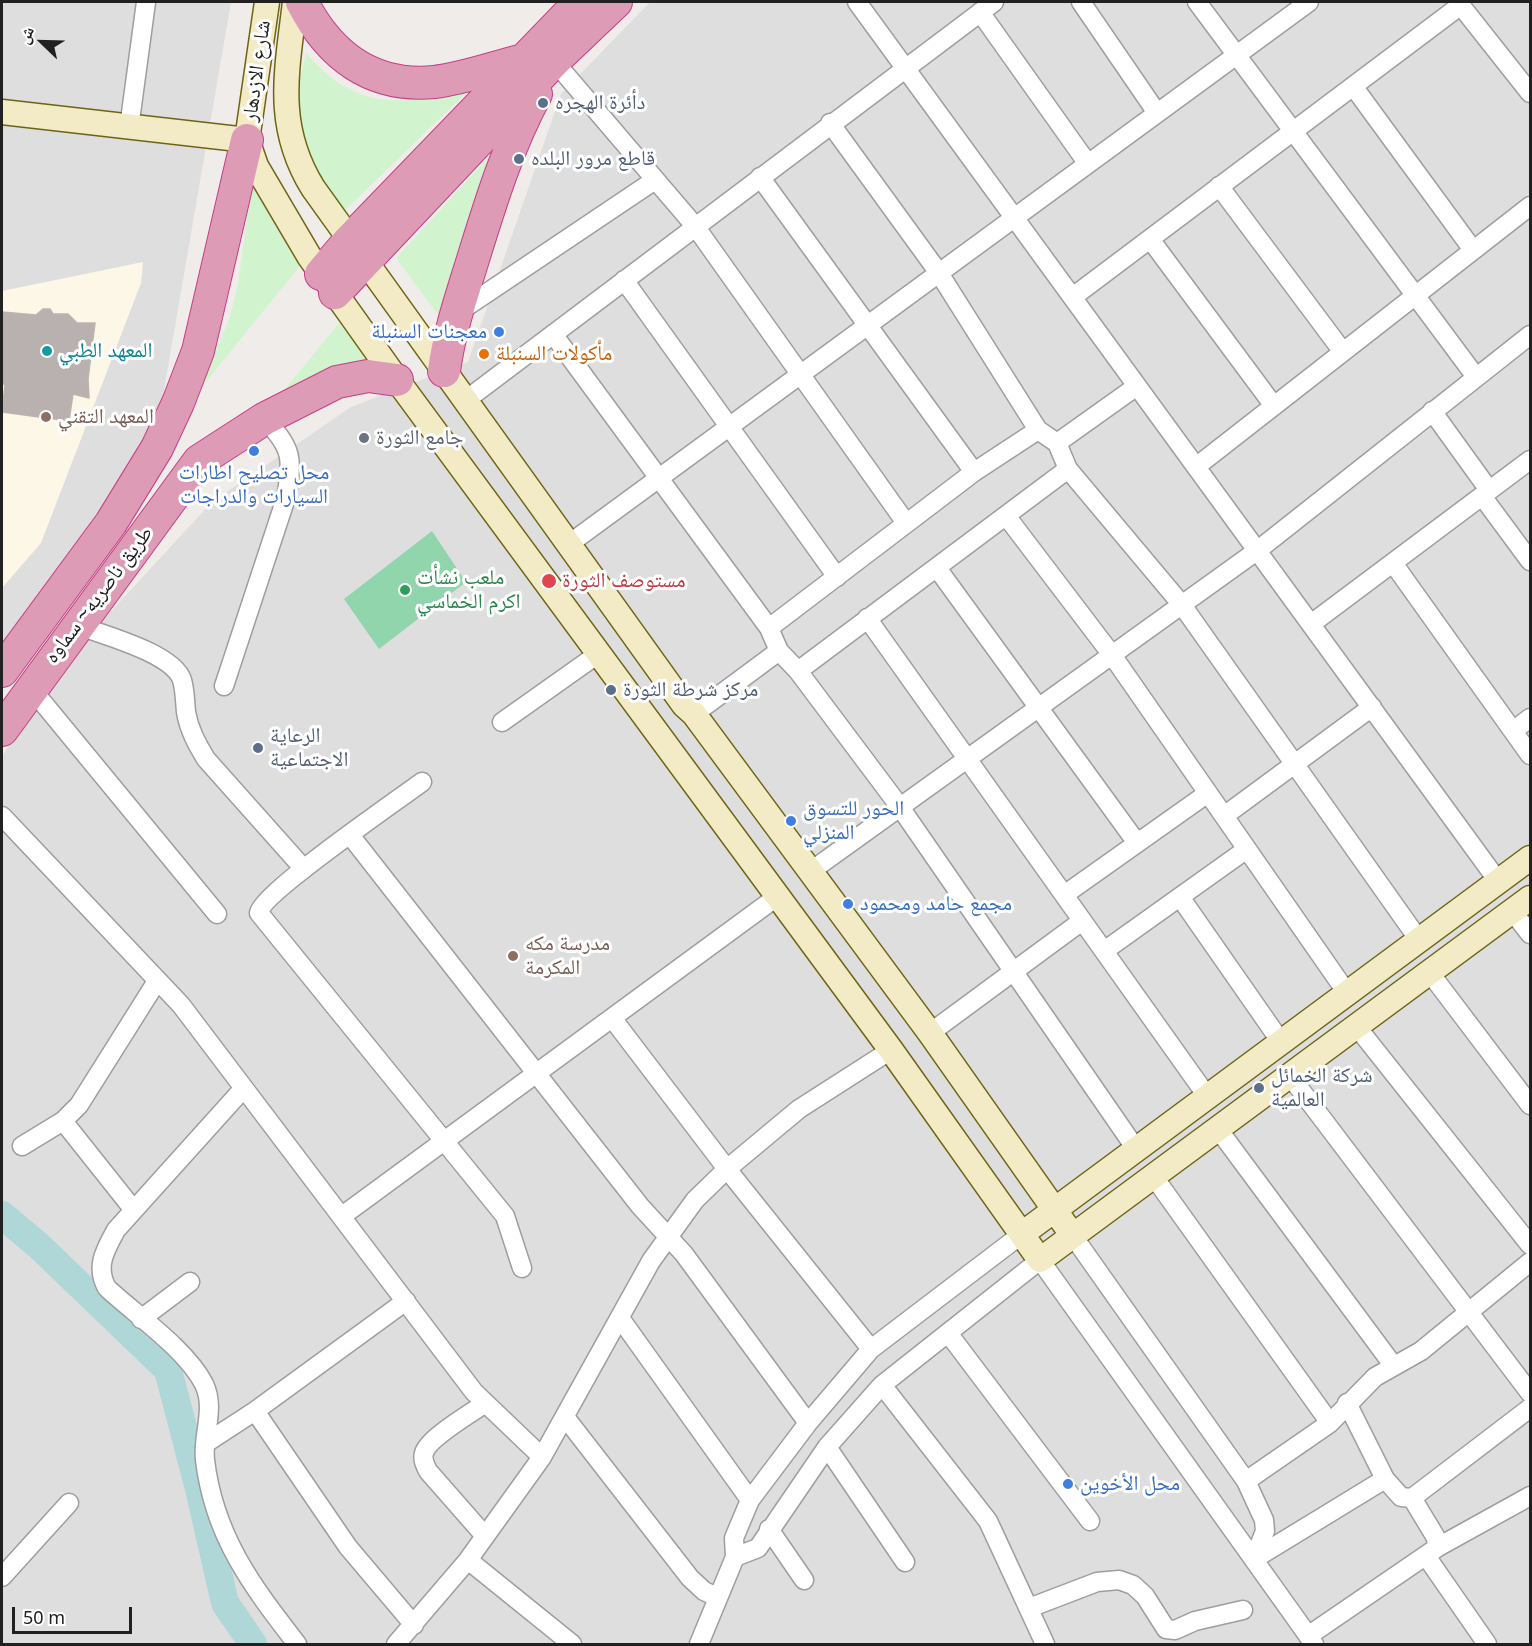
<!DOCTYPE html>
<meta charset="utf-8">
<style>
body{margin:0}
#map{position:relative;width:1532px;height:1646px;overflow:hidden;background:#f0ece9;font-family:"Noto Sans","Noto Naskh Arabic",sans-serif}
canvas{display:block}
.frame{position:absolute;inset:0;border:3px solid #212121;pointer-events:none}
.north{position:absolute;left:12px;top:12px;width:60px;height:60px;-webkit-text-stroke:4px #fff;paint-order:stroke;rotate:293deg;font-size:16px;font-weight:700;line-height:24px;text-align:center;color:#212121}
.north::after{content:'';display:block;margin:auto;width:21px;height:27px;background:#212121;clip-path:polygon(50% 0,100% 100%,50% 72%,0 100%)}
.scale{position:absolute;left:12px;top:1607px;width:120px;height:27px;box-sizing:border-box;border:3px solid #212121;border-top:0;padding-left:8px;font-size:18px;line-height:21px;white-space:nowrap;color:#212121;-webkit-text-stroke:4px #fff;paint-order:stroke}
</style>
<div id="map">
<canvas width="1532" height="1646"></canvas>
<div class="frame"></div>
<div class="north">ش</div>
<div class="scale">50 m</div>
</div>
<script>
const ctx = document.querySelector('canvas').getContext('2d');
ctx.lineJoin = 'round';
function paint(path, color) { ctx.fillStyle = color; ctx.fill(path, 'evenodd'); }
function strokePath(path, color, width, dash) { ctx.strokeStyle = color; ctx.lineWidth = width; ctx.lineCap = dash ? 'butt' : 'round'; ctx.setLineDash(dash || []); ctx.stroke(path); }
function label(font, color, halo, rows, align = 'center') {
  ctx.font = font + ' "Noto Sans","Noto Naskh Arabic",sans-serif'; ctx.lineWidth = 6; ctx.setLineDash([]); ctx.textBaseline = 'middle'; ctx.strokeStyle = halo; ctx.fillStyle = color; for (const [text, x, y, turn = 0] of rows) {
    ctx.save(); ctx.translate(x, y); ctx.rotate((+turn || 0) * Math.PI / 180); ctx.textAlign = isNaN(turn) ? turn : align; if (halo) ctx.strokeText(text, 0, 0); ctx.fillText(text, 0, 0); ctx.restore();
  }
}
const residential = new Path2D(`
 M 2,2 L 231,2 L 154,448 L 2,671 Z
 M 650,2 L 1530,2 L 1530,1644 L 2,1644 L 2,756 L 64,662 L 212,502 L 351,407 L 468,362 L 561,94 Z`);
const education = new Path2D(`
 M 143,262 L 141,283 L 41,543 L 2,588 L 2,291 Z`);
const park = new Path2D(`
 M 306,53 C 356,111 398,105 468,91 L 341,214 C 322,179 299,141 298,100 C 298,85 303,68 306,53 Z
 M 501,144 L 442,320 L 396,258 Z
 M 253,179 L 300,266 L 200,389 L 230,317 L 238,284 Z
 M 339,323 L 369,359 L 346,365 L 277,399 Z`);
const pitch = new Path2D(`
 M 432,531 L 466,582 L 379,649 L 344,599 Z`);
const river = new Path2D(`
 M 2,1215 L 39,1246 L 168,1370 L 199,1489 L 225,1603 L 253,1644`);
const building = new Path2D(`
 M 43,309 L 50,309 L 53,314 L 68,314 L 77,323 L 95,323 L 88,379 L 89,398 L 73,394 L 69,421 L 2,412 L 5,384 L 2,384 L 2,312 L 36,315 Z`);
const street = new Path2D(`
 M 857,2 L 1498,881
 M 1081,2 L 1157,113
 M 1197,2 L 1476,377
 M 1458,2 L 1530,93
 M 980,12 L 1088,164
 M 554,61 L 695,226 L 906,523
 M 1353,86 L 1473,250
 M 830,123 L 939,273 L 1038,430 L 1057,443 L 1068,469 L 1182,605 L 1419,940
 M 129,128 L 146,2
 M 760,177 L 974,472
 M 1219,186 L 1343,352
 M 1150,239 L 1274,406
 M 624,280 L 837,577
 M 1074,296 L 1461,5
 M 457,313 L 655,180
 M 553,334 L 769,628 L 779,651 L 798,671 L 900,807 L 1136,1149
 M 466,400 L 994,2
 M 1432,411 L 1489,490
 M 1057,443 L 1137,386
 M 1197,466 L 1530,206
 M 1482,496 L 1530,561
 M 1007,517 L 1112,655 L 1347,993
 M 569,544 L 1309,2
 M 1393,563 L 1530,755
 M 937,568 L 1137,843
 M 867,618 L 1207,1096
 M 1311,624 L 1530,460
 M 77,625 C 103,635 173,653 182,680 C 185,690 185,702 186,712 C 189,730 197,744 206,759 L 304,869
 M 769,628 L 974,472 L 1038,430
 M 798,671 L 1068,469
 M 224,686 L 286,498 C 293,460 293,447 264,419
 M 30,687 L 217,914
 M 694,714 L 779,651
 M 502,722 L 598,654
 M 1513,731 L 1530,718
 M 422,782 C 398,800 262,893 259,913 L 505,1216 L 522,1268
 M 2,816 L 181,1005 L 474,1392 L 542,1457
 M 1224,816 L 1372,707
 M 350,835 L 640,1206 L 684,1254 L 808,1423
 M 811,871 L 1258,550 L 1530,335
 M 1064,895 L 1208,793
 M 1180,897 L 1281,1042
 M 1513,912 L 1530,934
 M 1104,951 L 1247,849
 M 1430,973 L 1530,1105
 M 612,1018 L 727,1169 L 871,1349
 M 1357,1027 L 1530,1245
 M 930,1033 L 1082,921
 M 1290,1076 L 1530,1393
 M 243,1089 L 116,1230 C 105,1250 95,1267 107,1288 C 136,1315 186,1349 204,1384 C 216,1409 202,1435 205,1460 C 214,1536 252,1586 297,1644
 M 63,1121 L 133,1209
 M 1218,1129 L 1393,1365
 M 22,1146 L 63,1121 L 79,1105 L 157,981
 M 1154,1177 L 1330,1423
 M 342,1216 L 778,896
 M 1073,1236 L 1246,1481 L 1264,1520 L 1265,1531 L 1254,1559
 M 620,1318 L 750,1500
 M 141,1319 L 190,1282
 M 948,1333 L 1090,1521
 M 882,1385 L 988,1521 L 1045,1644
 M 484,1404 C 470,1414 428,1438 424,1453 C 422,1459 425,1465 428,1471 L 485,1536
 M 255,1411 L 348,1547 L 414,1625
 M 565,1417 L 690,1578 L 704,1591 L 717,1597
 M 206,1443 L 255,1411 L 406,1301
 M 827,1447 L 905,1562
 M 1385,1479 L 1401,1497 L 1412,1498 L 1530,1408
 M 1246,1481 L 1330,1423 L 1375,1377 L 1421,1351 L 1530,1262
 M 769,1529 L 804,1580
 M 1438,1547 L 1530,1496
 M 1426,1556 L 1487,1644
 M 735,1557 L 758,1548 L 827,1447 L 882,1385 L 1040,1260 L 1314,1644
 M 1254,1559 L 1385,1479 L 1347,1403
 M 468,1560 L 572,1644
 M 2,1577 L 69,1503
 M 1029,1608 L 1097,1582 L 1119,1580 L 1133,1585 L 1145,1596 L 1166,1629 L 1175,1630 L 1195,1621 L 1243,1610
 M 1308,1636 L 1438,1547 L 1435,1536 L 1412,1498
 M 396,1644 L 468,1560 L 542,1457 L 651,1261 L 695,1200 L 727,1169 L 799,1109 L 891,1050
 M 699,1644 L 735,1557 L 734,1538 L 750,1500 L 808,1423 L 871,1349 L 1022,1234`);
const secondary = new Path2D(`
 M 267,2 L 247,140 L 256,166 L 309,256 L 397,380 L 891,1050 L 1040,1260 L 1530,898
 M 295,2 C 287,71 274,125 313,188 L 684,705 L 694,714 L 930,1033 L 1073,1236
 M 2,112 L 247,140
 M 1022,1234 L 1530,858`);
const highway = new Path2D(`
 M 302,2 C 329,55 371,88 434,82 C 462,79 492,68 520,61
 M 321,274 L 350,240 L 580,2
 M 335,293 L 554,61 L 616,2
 M 444,371 C 449,332 462,295 474,256 C 491,201 508,146 536,94
 M 2,671 L 111,523 L 157,448 L 178,403 L 198,351 L 247,140
 M 2,730 L 199,461 L 264,419 L 337,382 L 368,376 L 397,380`);
const markers = [
 [543,103,6,"#5c6f8a"],
 [519,159,6,"#5c6f8a"],
 [499,332,6,"#3f7fe0"],
 [47,351,6,"#0f9aa8"],
 [484,354,6,"#e8710a"],
 [46,417,6,"#8d6e63"],
 [364,438,6,"#6b7280"],
 [254,451,6,"#3f7fe0"],
 [549,581,8,"#e0444e"],
 [405,590,6,"#2e9e5b"],
 [611,690,6,"#5c6f8a"],
 [258,748,6,"#5c6f8a"],
 [791,821,6,"#3f7fe0"],
 [848,904,6,"#3f7fe0"],
 [513,956,6,"#8d6e63"],
 [1259,1088,6,"#5c6f8a"],
 [1068,1484,6,"#3f7fe0"]
];
const streetNames = [
 ["شارع الازدهار",257,71,-82],
 ["طريق ناصريه~ سماوه",99,595,-53]
];
const serviceNames = [
 ["دأئرة الهجره",555,103],
 ["قاطع مرور البلده",531,159],
 ["مركز شرطة الثورة",623,690],
 ["الرعاية",270,736],
 ["الاجتماعية",270,760],
 ["شركة الخمائل",1271,1076],
 ["العالمية",1271,1100]
];
const shopNames = [
 ["معجنات السنبلة",487,332,"right"],
 ["محل تصليح اطارات",254,473,"center"],
 ["السيارات والدراجات",254,497,"center"],
 ["الحور للتسوق",803,809],
 ["المنزلي",803,833],
 ["مجمع حامد ومحمود",860,904],
 ["محل الأخوين",1080,1484]
];
const cultureNames = [
 ["المعهد الطبي",59,351]
];
const foodNames = [
 ["مأكولات السنبلة",496,354]
];
const educationNames = [
 ["المعهد التقني",58,417],
 ["مدرسة مكه",525,944],
 ["المكرمة",525,968]
];
const worshipNames = [
 ["جامع الثورة",376,438]
];
const leisureNames = [
 ["ملعب نشأت",417,578],
 ["اكرم الخماسي",417,602]
];
const healthNames = [
 ["مستوصف الثورة",562,581]
];
paint(residential, '#dfdede');
paint(education, '#fcf7e6');
paint(park, '#d1f3cd');
paint(pitch, '#91d5ad');
strokePath(river, '#afd7d8', 28);
paint(building, '#b9b1af');
strokePath(building, '#c0b2ad', 1.5);
strokePath(street, '#9e9e9e', 21);
strokePath(secondary, '#6d6413', 27);
strokePath(highway, '#c63e88', 34);
strokePath(street, '#fff', 18);
strokePath(secondary, '#f2ebc5', 24);
strokePath(highway, '#dd9bb5', 32);
for (const [x, y, r, color] of markers) { const dot = new Path2D(); dot.arc(x, y, r, 0, 2 * Math.PI); ctx.fillStyle = color; ctx.fill(dot); strokePath(dot, '#fff', 2); }
label('21px', '#212121', '#fff', streetNames);
label('21px', '#4e5e75', '#fff', serviceNames, 'left');
label('21px', '#366cbe', '#fff', shopNames, 'left');
label('21px', '#0d838f', '#fff', cultureNames, 'left');
label('21px', '#c56008', '#fff', foodNames, 'left');
label('21px', '#785e54', '#fff', educationNames, 'left');
label('21px', '#5b616d', '#fff', worshipNames, 'left');
label('21px', '#27864d', '#fff', leisureNames, 'left');
label('21px', '#be3a42', '#fff', healthNames, 'left');
</script>
